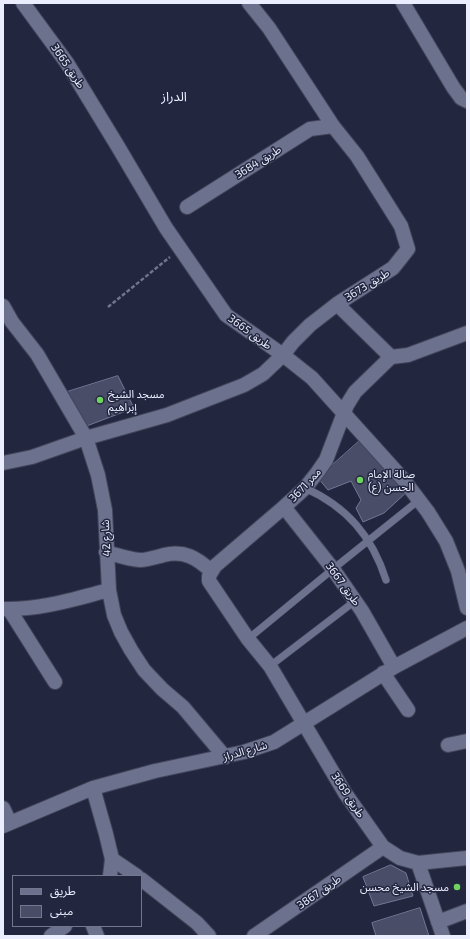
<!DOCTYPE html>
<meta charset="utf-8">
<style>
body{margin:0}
#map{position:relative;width:470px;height:939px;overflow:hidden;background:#23263f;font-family:"Exo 2","Noto Sans Arabic",sans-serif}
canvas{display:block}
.frame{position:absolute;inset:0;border:4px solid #ebeeff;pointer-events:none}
.legend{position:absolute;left:12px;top:875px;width:130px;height:52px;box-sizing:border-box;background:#23263f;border:1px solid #73768c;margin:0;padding:5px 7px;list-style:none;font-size:12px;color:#ebeeff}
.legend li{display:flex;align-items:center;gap:8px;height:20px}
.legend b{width:20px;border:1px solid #73768c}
</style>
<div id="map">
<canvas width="470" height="939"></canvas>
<div class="frame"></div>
<ul class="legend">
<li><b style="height:5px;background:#6c718e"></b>طريق</li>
<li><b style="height:11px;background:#494d68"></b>مبنى</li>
</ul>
</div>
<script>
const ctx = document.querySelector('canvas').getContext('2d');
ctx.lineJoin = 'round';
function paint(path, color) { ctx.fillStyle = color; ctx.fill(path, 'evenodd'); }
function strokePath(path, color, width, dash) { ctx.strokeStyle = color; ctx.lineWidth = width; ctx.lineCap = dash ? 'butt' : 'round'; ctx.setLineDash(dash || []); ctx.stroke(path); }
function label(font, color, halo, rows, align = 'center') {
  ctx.font = font + ' "Exo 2","Noto Sans Arabic",sans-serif'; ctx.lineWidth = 3; ctx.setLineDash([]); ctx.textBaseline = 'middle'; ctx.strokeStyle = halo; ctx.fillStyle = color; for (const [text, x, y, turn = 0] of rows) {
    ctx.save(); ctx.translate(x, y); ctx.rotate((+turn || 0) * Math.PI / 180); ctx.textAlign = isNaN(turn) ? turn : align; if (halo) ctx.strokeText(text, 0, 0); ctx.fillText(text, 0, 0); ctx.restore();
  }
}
const building = new Path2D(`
 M 118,376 L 134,408 L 84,427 L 67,392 Z
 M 364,437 L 409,490 L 384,513 L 363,522 L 356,508 L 361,500 L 351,481 L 328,490 L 318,478 Z
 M 391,865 L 406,873 L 413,896 L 374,906 L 363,877 Z
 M 420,908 L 429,936 L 376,936 L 372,923 Z`);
const path = new Path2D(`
 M 108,307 L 170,257`);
const service = new Path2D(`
 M 305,488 C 347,507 372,536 386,580
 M 248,639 L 333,569 L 419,500
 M 270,666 L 355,601`);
const minor = new Path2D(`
 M 23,3 L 67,63 L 117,145 L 166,228 L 226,315 L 283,355 L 312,378 L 403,479 L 428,512 L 446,541 L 458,571 L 467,608
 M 403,3 L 453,87 L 461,98 L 467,101
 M 187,207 L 310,129 L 333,126
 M 337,304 L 391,357 L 408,355 L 467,333
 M 3,306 L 12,322 L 37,354 L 86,438 L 98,475 L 105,510 L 109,590 L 114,615 L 121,632 L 131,650 L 144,670 L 162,689 L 183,707 L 225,757
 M 391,357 L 355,392 L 347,405 L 326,460 L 317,473 L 305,488 L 284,507 L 215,566 L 209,576 L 209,581 L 248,639 L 270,666 L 345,793 L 383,847 L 400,858 L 418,863 L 467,858
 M 3,463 L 32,457 L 86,438 L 167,415 L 244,385 L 263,374 L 283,355 L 293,342 L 310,325 L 337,304 L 393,268 L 408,249 L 401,226 L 357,156 L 333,126 L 269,28 L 249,3
 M 284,507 L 333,569 L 362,611 L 394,667
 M 106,552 C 117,555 128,559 140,560 C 148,560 156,557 164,555 C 184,550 197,558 211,571
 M 3,609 C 40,610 74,599 109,590
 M 9,609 L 55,682
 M 383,673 L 408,710
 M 448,745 L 467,741
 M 93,788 L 106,834 L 112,859 L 110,876
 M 3,808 L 10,823
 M 3,826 L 93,788 L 155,771 L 244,752 L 274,742 L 394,667 L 467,628
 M 112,859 L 137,876
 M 418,863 L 443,936
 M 141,879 L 197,923 L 209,936
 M 438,922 L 467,911
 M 93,926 L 97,936
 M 51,936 L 65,926
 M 254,936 L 383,847`);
const markers = [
 [100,400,4,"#6fd35f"],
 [360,480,4,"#6fd35f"],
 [457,887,4,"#6fd35f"]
];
const streetNames = [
 ["طريق 3665",68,66,56],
 ["طريق 3684",258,162,-32],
 ["طريق 3673",367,285,-32],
 ["طريق 3665",250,332,36],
 ["ممر 3671",305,485,-47],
 ["شارع 42",106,538,-93],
 ["طريق 3667",343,584,54],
 ["شارع الدراز",245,751,-16],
 ["طريق 3669",348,795,57],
 ["طريق 3867",319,892,-35]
];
const poiNames = [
 ["مسجد الشيخ",108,394],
 ["إبراهيم",108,407],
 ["صالة الإمام",368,474],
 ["الحسن (ع)",368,487],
 ["مسجد الشيخ محسن",449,887,"right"]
];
const quarterNames = [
 ["الدراز",174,97]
];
paint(building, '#494d68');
strokePath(building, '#727794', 1);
strokePath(service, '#424459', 8);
strokePath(minor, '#424459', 16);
strokePath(path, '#71748a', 2.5, [4, 2]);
strokePath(service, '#6c718e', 7);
strokePath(minor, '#6c718e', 14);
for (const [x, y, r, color] of markers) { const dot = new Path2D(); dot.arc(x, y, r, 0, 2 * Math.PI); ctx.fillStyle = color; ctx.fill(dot); strokePath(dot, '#23263f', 1.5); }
label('11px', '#ebeeff', '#23263f', streetNames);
label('11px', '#ebeeff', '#23263f', poiNames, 'left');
label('13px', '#ebeeff', '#23263f', quarterNames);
</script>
